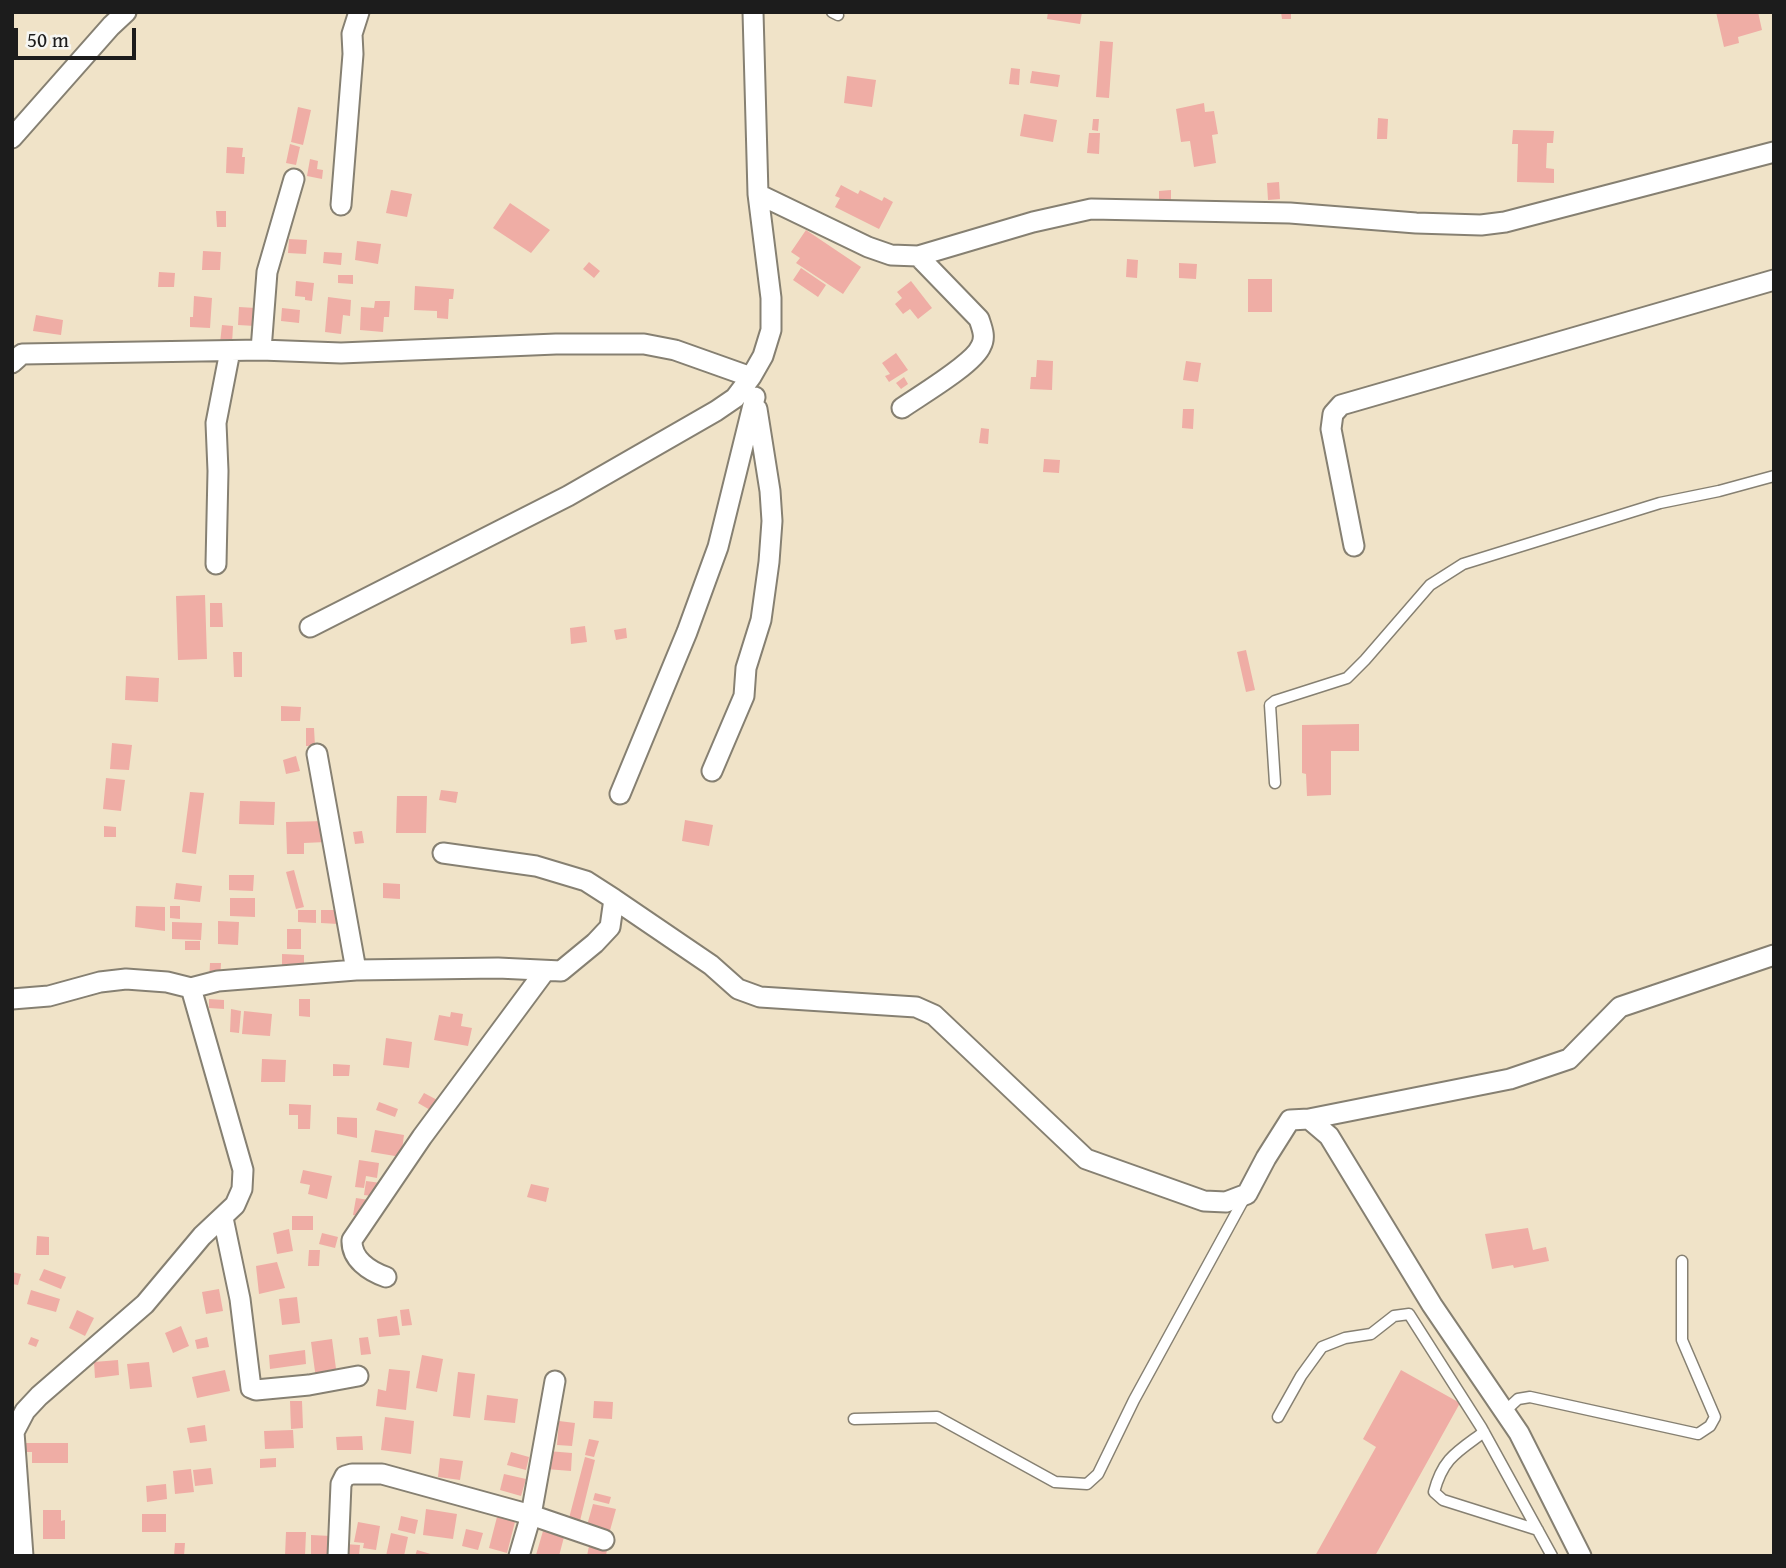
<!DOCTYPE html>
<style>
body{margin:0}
#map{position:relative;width:1786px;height:1568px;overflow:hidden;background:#f0e3c8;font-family:"Gentium Book Plus",serif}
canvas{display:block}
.frame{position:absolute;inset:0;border:14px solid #1c1c1c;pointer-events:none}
.scale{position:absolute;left:14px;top:28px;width:122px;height:32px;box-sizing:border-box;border:4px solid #1c1c1c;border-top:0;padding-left:9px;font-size:21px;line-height:24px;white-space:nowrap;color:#1c1c1c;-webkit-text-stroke:5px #f6f6f2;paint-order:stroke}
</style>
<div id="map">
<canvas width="1786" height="1568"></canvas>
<div class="frame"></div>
<div class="scale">50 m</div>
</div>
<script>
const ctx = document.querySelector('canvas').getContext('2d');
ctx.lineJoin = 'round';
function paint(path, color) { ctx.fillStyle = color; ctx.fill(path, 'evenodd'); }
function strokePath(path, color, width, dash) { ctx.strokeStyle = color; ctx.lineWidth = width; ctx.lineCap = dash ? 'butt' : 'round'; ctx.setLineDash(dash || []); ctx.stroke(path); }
const building = new Path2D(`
 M 1048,12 L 1082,12 L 1080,24 L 1047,19 Z
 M 1281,12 L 1291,12 L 1291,19 L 1282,19 Z
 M 1716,12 L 1758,12 L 1762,30 L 1738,37 L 1739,43 L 1724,47 Z
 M 1100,41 L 1113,42 L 1109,98 L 1096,97 Z
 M 1011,68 L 1020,69 L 1019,85 L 1009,84 Z
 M 1032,71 L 1060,75 L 1058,87 L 1030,83 Z
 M 847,76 L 876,80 L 872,107 L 844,103 Z
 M 1204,103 L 1205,112 L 1214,111 L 1218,134 L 1212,135 L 1216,163 L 1194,167 L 1190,141 L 1181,142 L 1176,109 Z
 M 298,107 L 311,110 L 303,145 L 291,142 Z
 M 1024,114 L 1057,120 L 1053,142 L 1020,136 Z
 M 1378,118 L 1388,119 L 1387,139 L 1377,139 Z
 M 1093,119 L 1099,119 L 1098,131 L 1092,130 Z
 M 1513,130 L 1554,131 L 1553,143 L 1547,143 L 1546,168 L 1554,169 L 1554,183 L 1517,182 L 1518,144 L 1512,144 Z
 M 1089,133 L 1100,133 L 1099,154 L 1087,153 Z
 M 290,144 L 300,147 L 296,165 L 286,163 Z
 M 227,147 L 243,148 L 242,157 L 245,157 L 244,174 L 226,173 Z
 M 310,159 L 318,161 L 317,169 L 323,170 L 322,179 L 307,176 Z
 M 1279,182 L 1280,199 L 1268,200 L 1267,183 Z
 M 841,185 L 858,194 L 860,190 L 882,201 L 884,197 L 893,202 L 879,229 L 835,207 L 840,198 L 835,196 Z
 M 391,190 L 412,194 L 407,217 L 386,213 Z
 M 1171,190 L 1171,201 L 1159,202 L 1159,191 Z
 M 510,203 L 550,230 L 531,253 L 493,228 Z
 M 216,211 L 226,211 L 226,227 L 217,227 Z
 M 806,230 L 861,267 L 843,294 L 796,263 L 800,258 L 791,252 Z
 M 289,239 L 307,240 L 306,254 L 288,253 Z
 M 357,241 L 381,244 L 378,264 L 355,260 Z
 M 203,251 L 221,252 L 220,270 L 202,270 Z
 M 324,252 L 342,253 L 341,265 L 323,263 Z
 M 1127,259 L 1138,260 L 1137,278 L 1126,277 Z
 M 589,262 L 600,271 L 594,278 L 583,269 Z
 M 1179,263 L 1197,264 L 1196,279 L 1179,278 Z
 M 801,268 L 826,285 L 818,297 L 793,280 Z
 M 159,272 L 175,273 L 174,287 L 158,287 Z
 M 338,275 L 353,275 L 353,284 L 338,283 Z
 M 1248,279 L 1272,279 L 1272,312 L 1248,312 Z
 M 296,281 L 314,283 L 312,301 L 305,300 L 305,297 L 295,296 Z
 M 911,281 L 932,308 L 918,319 L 910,309 L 903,314 L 895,304 L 902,298 L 897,292 Z
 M 415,286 L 454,289 L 453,299 L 449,299 L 448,319 L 437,318 L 437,311 L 414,310 Z
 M 194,296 L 212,298 L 210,328 L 190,327 L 190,317 L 193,317 Z
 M 328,297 L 351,300 L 350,316 L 343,315 L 341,334 L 325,332 Z
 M 375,301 L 390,301 L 389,317 L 384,317 L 383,332 L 360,330 L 361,307 L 374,308 Z
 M 239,307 L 256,308 L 255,326 L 238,325 Z
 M 282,308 L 300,310 L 299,323 L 281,321 Z
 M 36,315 L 63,320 L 61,335 L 33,331 Z
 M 222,325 L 233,326 L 232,344 L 220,343 Z
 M 896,353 L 908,370 L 889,382 L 885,376 L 890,374 L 882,363 Z
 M 1037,360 L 1053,361 L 1052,390 L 1030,389 L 1031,377 L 1036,377 Z
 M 1186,361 L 1201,363 L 1198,382 L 1183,380 Z
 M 904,377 L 908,384 L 901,389 L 896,383 Z
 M 1183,409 L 1194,409 L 1193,429 L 1182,428 Z
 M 981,428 L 989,429 L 988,444 L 979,443 Z
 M 1044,459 L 1060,460 L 1059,473 L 1043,472 Z
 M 205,595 L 207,659 L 178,660 L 176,596 Z
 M 210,603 L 222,603 L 223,627 L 210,627 Z
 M 585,626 L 587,642 L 571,644 L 570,628 Z
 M 626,628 L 627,638 L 616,640 L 614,630 Z
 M 1246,650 L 1255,690 L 1246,692 L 1237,652 Z
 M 233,652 L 242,652 L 242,677 L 234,677 Z
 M 126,676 L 159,678 L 158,702 L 125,700 Z
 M 281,706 L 301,707 L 300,721 L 281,721 Z
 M 1359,724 L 1359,751 L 1331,751 L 1331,795 L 1307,796 L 1306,774 L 1302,773 L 1302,725 Z
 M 306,728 L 314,728 L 315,746 L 306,746 Z
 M 112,743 L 132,745 L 129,770 L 110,769 Z
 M 296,756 L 300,771 L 286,774 L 283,760 Z
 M 106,778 L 125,780 L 121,811 L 103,809 Z
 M 441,790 L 458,792 L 456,803 L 439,800 Z
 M 190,792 L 204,793 L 196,854 L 182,852 Z
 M 397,796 L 427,796 L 426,833 L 396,833 Z
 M 240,801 L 275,802 L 274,825 L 239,824 Z
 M 685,820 L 713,825 L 709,846 L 682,841 Z
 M 325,821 L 326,842 L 304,843 L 304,854 L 287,854 L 286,822 Z
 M 104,826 L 116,827 L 116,837 L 104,837 Z
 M 362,831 L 364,843 L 355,844 L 353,832 Z
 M 294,870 L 304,907 L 296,909 L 286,872 Z
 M 229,875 L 254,875 L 253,891 L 229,890 Z
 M 176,883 L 202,886 L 200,902 L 174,899 Z
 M 383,883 L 400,884 L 400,899 L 383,898 Z
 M 230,898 L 255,898 L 255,917 L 230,916 Z
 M 136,906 L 165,907 L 165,931 L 135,927 Z
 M 170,906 L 180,906 L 180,919 L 170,918 Z
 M 298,910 L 316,910 L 316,923 L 298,922 Z
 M 321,910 L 339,910 L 338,924 L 321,923 Z
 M 218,921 L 239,922 L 238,945 L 218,944 Z
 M 172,922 L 202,923 L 201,940 L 172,939 Z
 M 287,929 L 301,929 L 301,949 L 287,949 Z
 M 185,941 L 200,941 L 200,950 L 185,950 Z
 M 282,954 L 304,955 L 304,973 L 282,972 Z
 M 210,963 L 221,963 L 220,982 L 209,982 Z
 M 209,999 L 224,1000 L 224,1009 L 209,1008 Z
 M 299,999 L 310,999 L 310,1017 L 299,1016 Z
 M 231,1009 L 241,1011 L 239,1033 L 230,1032 Z
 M 244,1011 L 272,1014 L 270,1036 L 242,1034 Z
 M 451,1012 L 463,1014 L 461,1026 L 472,1028 L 468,1046 L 434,1040 L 439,1015 L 450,1017 Z
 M 386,1038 L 412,1042 L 409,1068 L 383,1065 Z
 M 262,1059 L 286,1060 L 285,1082 L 261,1082 Z
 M 333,1064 L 350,1065 L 349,1076 L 333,1076 Z
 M 424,1093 L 443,1103 L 437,1114 L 418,1103 Z
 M 379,1102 L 398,1109 L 395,1117 L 376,1110 Z
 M 289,1104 L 311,1105 L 310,1129 L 298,1129 L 298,1115 L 289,1115 Z
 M 337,1117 L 357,1118 L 357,1138 L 337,1134 Z
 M 375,1130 L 404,1135 L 401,1157 L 371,1152 Z
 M 359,1160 L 379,1163 L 377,1178 L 366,1176 L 364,1188 L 355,1187 Z
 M 303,1170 L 332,1176 L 327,1199 L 308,1194 L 310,1185 L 300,1183 Z
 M 366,1181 L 381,1183 L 379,1197 L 364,1195 Z
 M 531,1184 L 549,1188 L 546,1202 L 527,1197 Z
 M 356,1198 L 369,1200 L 366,1217 L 353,1215 Z
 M 292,1216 L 313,1216 L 313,1230 L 292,1230 Z
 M 1528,1228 L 1533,1250 L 1546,1247 L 1549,1261 L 1514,1268 L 1513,1265 L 1492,1269 L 1485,1234 Z
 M 289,1229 L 293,1251 L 277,1254 L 273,1233 Z
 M 322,1233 L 338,1237 L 335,1248 L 319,1244 Z
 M 37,1236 L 49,1237 L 49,1255 L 36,1255 Z
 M 309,1250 L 320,1250 L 319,1266 L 308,1266 Z
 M 277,1262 L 285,1288 L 259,1294 L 256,1266 Z
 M 44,1269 L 66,1277 L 61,1289 L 39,1280 Z
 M 12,1272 L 21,1274 L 18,1285 L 12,1284 Z
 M 219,1289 L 223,1311 L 206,1314 L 202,1292 Z
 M 31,1290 L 60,1299 L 56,1312 L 27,1304 Z
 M 297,1297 L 300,1323 L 282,1325 L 279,1299 Z
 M 409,1309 L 412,1325 L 402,1326 L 400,1310 Z
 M 77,1310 L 94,1318 L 85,1336 L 69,1328 Z
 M 397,1316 L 400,1335 L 379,1337 L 377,1319 Z
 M 181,1326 L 189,1346 L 173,1353 L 165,1333 Z
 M 31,1337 L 39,1340 L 36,1347 L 28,1344 Z
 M 207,1337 L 209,1347 L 197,1349 L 195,1340 Z
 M 368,1337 L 371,1354 L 361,1355 L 359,1338 Z
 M 332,1339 L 337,1376 L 316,1379 L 311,1342 Z
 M 305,1350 L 306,1364 L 270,1369 L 269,1355 Z
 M 422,1355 L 443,1359 L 437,1392 L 416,1388 Z
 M 118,1360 L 119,1375 L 95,1378 L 94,1362 Z
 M 149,1362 L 152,1387 L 130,1389 L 127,1364 Z
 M 389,1369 L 410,1371 L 406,1410 L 376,1406 L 378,1389 L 386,1391 Z
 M 225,1370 L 230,1391 L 197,1398 L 192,1377 Z
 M 1401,1370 L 1460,1403 L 1375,1556 L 1315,1556 L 1376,1447 L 1363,1439 Z
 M 458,1372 L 475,1374 L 470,1418 L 453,1416 Z
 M 487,1395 L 518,1399 L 515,1423 L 484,1420 Z
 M 290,1401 L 302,1401 L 303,1428 L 291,1429 Z
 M 594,1401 L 613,1402 L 612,1419 L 593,1418 Z
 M 385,1417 L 414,1421 L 411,1454 L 381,1450 Z
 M 559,1421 L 575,1423 L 572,1446 L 557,1445 Z
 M 205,1425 L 207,1441 L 190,1443 L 187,1428 Z
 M 293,1430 L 294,1448 L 265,1449 L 264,1431 Z
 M 362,1436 L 363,1450 L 337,1450 L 336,1437 Z
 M 589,1439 L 599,1441 L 594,1457 L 585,1455 Z
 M 24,1443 L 68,1443 L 68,1463 L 32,1463 L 32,1452 L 24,1452 Z
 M 548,1451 L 572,1453 L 571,1471 L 546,1469 Z
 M 511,1452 L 529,1457 L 526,1470 L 507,1465 Z
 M 585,1457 L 595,1460 L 579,1525 L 568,1522 Z
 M 276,1458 L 276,1467 L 260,1468 L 260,1459 Z
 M 440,1458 L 463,1461 L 460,1480 L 438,1477 Z
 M 211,1468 L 213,1484 L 195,1486 L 193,1470 Z
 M 191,1469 L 194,1492 L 175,1494 L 173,1471 Z
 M 504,1474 L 526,1479 L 521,1496 L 500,1490 Z
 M 166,1484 L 167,1499 L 147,1502 L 146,1486 Z
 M 595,1493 L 611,1497 L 609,1504 L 593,1500 Z
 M 593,1504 L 616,1509 L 609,1534 L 586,1529 Z
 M 426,1509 L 457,1514 L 453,1539 L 423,1535 Z
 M 43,1510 L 61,1510 L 61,1521 L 65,1520 L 65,1539 L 43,1539 Z
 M 142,1514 L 166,1514 L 166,1532 L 142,1532 Z
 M 506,1515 L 516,1518 L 507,1553 L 489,1548 L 497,1517 L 505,1519 Z
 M 401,1516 L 418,1520 L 415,1534 L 398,1530 Z
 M 358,1522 L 380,1526 L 376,1550 L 363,1548 L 364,1543 L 354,1542 Z
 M 466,1529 L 483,1533 L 478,1550 L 462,1546 Z
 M 543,1531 L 564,1537 L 559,1556 L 536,1555 Z
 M 286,1532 L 306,1532 L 305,1556 L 285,1556 Z
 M 391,1533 L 408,1537 L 404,1556 L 386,1556 Z
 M 311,1535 L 331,1536 L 331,1556 L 311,1556 Z
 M 175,1543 L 185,1543 L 184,1556 L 174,1556 Z
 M 344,1544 L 360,1545 L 359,1556 L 344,1556 Z
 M 589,1546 L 607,1549 L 606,1556 L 587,1556 Z
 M 417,1550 L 434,1555 L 434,1556 L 415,1556 Z`);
const lane = new Path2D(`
 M 832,12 L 838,15
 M 1275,783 L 1270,705 L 1275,701 L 1347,678 L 1365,660 L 1430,585 L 1463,564 L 1660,503 L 1719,491 L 1774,476
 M 1504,1412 L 1518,1399 L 1530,1397 L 1698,1434 L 1710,1426 L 1715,1417 L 1682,1340 L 1682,1261
 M 1278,1417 L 1301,1376 L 1322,1347 L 1345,1338 L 1371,1334 L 1394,1316 L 1409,1314 L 1481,1427 L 1552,1556
 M 854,1419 L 937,1417 L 1055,1482 L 1087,1484 L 1098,1474 L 1134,1400 L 1245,1197
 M 1484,1432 C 1457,1452 1443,1458 1434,1492 L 1443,1500 L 1538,1530`);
const street = new Path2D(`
 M 12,138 L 111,26 L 126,12
 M 758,194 L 868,247 L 891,255 L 918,256 L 1033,222 L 1091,209 L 1290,213 L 1416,223 L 1481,225 L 1505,222 L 1774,152
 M 341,205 L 353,54 L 352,34 L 359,12
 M 261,350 L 267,272 L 294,179
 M 12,363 L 22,354 L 261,350 L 341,353 L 556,344 L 644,344 L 675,350 L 751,377 L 763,356 L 771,330 L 771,298 L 758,194 L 753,12
 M 902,408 C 919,396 974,364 981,346 C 986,337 982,328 979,319 L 918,256
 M 1354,546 L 1331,429 L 1333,414 L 1341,405 L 1774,280
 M 216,564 L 218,471 L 216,423 L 230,351
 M 310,627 L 568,496 L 716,411 L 735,398 L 751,377
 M 317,754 L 356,970
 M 712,771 L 744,696 L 746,668 L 761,620 L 769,562 L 772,521 L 770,491 L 757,409
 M 620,794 L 687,632 L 718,547 L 755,397
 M 443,853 L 536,866 L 586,881 L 614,899
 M 12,999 L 49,996 L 100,982 L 126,979 L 167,982 L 191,988 L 218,981 L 356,970 L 498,968 L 561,971 L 595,943 L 610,927 L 614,899 L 711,965 L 738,989 L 760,997 L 916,1007 L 934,1015 L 1086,1159 L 1204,1201 L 1226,1202 L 1247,1194 L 1266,1158 L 1290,1120 L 1309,1119 L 1329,1136 L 1432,1305 L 1519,1433 L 1581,1556
 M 1309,1119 L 1510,1079 L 1569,1059 L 1620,1007 L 1774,955
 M 223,1218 L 240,1299 L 251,1388 L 256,1390 L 309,1385 L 358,1376
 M 386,1277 C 369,1271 351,1259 352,1240 L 422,1137 L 545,971
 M 23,1556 L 14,1432 L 25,1411 L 39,1396 L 145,1304 L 202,1236 L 235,1205 L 242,1189 L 243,1170 L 191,988
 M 338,1556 L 341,1484 L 345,1476 L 352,1474 L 382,1474 L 531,1515 L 604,1540
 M 519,1556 L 531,1515 L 555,1381`);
paint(building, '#efada5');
strokePath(lane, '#868072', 13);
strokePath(street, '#868072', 23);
strokePath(lane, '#fff', 10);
strokePath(street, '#fff', 19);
</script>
